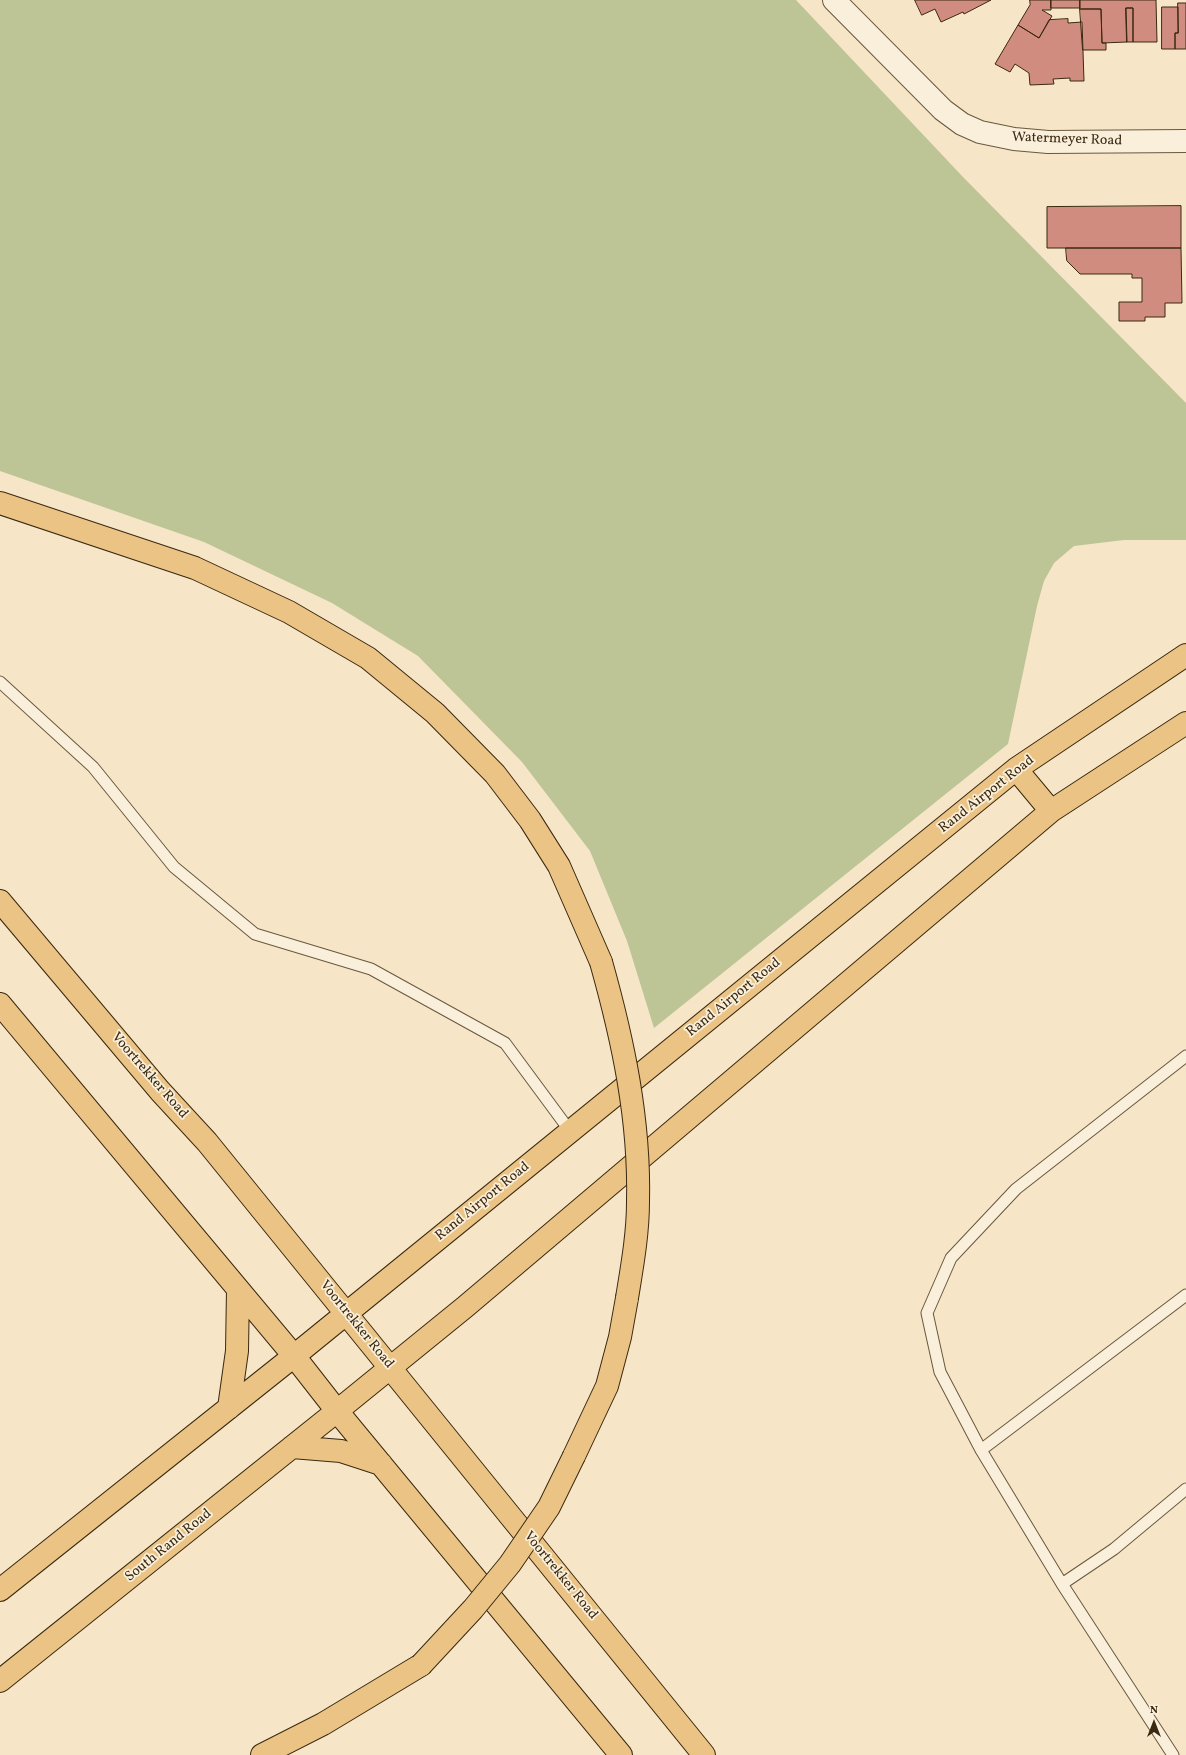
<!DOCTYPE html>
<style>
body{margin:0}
#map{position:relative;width:1186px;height:1755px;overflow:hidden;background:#f6e6c7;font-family:Vollkorn,serif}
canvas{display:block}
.north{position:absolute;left:1134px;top:1703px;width:40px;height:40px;-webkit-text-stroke:3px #f9efdb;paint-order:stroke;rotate:0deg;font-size:11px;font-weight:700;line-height:16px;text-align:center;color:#3a2910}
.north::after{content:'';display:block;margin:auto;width:14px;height:18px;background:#3a2910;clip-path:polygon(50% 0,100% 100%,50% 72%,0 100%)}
</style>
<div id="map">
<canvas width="1186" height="1755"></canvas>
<div class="north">N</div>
</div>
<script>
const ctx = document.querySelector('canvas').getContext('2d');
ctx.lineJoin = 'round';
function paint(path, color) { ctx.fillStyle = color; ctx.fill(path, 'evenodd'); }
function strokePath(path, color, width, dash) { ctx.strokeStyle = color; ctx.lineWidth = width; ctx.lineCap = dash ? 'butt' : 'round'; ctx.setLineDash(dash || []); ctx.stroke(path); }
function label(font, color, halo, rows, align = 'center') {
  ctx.font = font + ' Vollkorn,serif'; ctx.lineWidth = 3.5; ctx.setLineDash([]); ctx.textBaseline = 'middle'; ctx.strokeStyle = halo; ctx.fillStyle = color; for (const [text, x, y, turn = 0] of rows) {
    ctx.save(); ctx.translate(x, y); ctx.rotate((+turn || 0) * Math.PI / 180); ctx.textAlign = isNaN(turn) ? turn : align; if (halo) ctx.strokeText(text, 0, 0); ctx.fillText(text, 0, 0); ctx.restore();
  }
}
const green = new Path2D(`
 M 0,0 L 796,0 L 963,177 L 1186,403 L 1186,540 L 1124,540 L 1074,546 L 1054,563 L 1044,581 L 1037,606 L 1008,744 L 654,1028 L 627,941 L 590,851 L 522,762 L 418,656 L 332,603 L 204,542 L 0,471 Z`);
const building = new Path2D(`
 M 915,0 L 991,0 L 964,14 L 963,12 L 941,22 L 935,9 L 922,15 Z
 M 1030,0 L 1051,0 L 1051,10 L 1042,10 L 1052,16 L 1039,38 L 1018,25 L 1030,5 Z
 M 1051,0 L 1080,0 L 1080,8 L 1051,8 Z
 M 1080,0 L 1156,0 L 1157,42 L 1133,42 L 1133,8 L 1126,8 L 1127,42 L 1102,43 L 1101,9 L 1080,9 Z
 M 1178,3 L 1186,3 L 1186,49 L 1175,49 L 1175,33 L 1178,33 Z
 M 1162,7 L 1178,7 L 1178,33 L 1175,33 L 1175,49 L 1162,49 Z
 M 1126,8 L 1133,8 L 1133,42 L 1127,42 Z
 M 1080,9 L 1101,9 L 1102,43 L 1106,43 L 1106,50 L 1083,50 Z
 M 1068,19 L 1068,23 L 1082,22 L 1084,81 L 1070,81 L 1070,78 L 1053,79 L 1054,84 L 1030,85 L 1029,73 L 1015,64 L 1010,72 L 995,64 L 1018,25 L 1039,38 L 1049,20 Z
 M 1181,206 L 1181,248 L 1047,248 L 1047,207 Z
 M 1066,248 L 1181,248 L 1182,303 L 1165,303 L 1165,317 L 1145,317 L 1145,321 L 1119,321 L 1119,302 L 1142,302 L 1142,278 L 1132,278 L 1132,274 L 1080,274 L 1067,261 Z`);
const service = new Path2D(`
 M 0,682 L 93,767 L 174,867 L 255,934 L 371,969 L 505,1043 L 570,1131
 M 981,1450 L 1186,1295
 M 1062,1584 L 1114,1549 L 1186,1489
 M 1173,1755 L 1062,1584 L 981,1450 L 940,1372 L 927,1313 L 951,1258 L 1016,1189 L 1186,1056`);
const minor = new Path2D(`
 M 834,0 L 943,110 L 962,124 L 980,132 L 1014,139 L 1048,142 L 1186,141`);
const primary = new Path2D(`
 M 0,503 L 195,568 L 289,612 L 368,658 L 435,713 L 495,774 L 530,820 L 559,866 L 601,962
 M 1016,769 L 1051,811
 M 0,901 L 160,1091 L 207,1142 L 704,1755
 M 0,1004 L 294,1356 L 337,1411 L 621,1755
 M 229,1408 L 237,1351 L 238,1289
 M 292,1447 L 341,1451 L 381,1464
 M 574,1456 L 607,1386 L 620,1337 L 627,1298
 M 0,1590 L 294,1356 L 1016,769 L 1186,655
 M 0,1681 L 337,1411 L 465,1307 L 1051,811 L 1186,723
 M 262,1755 L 323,1724 L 421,1665`);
const primaryBridge = new Path2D(`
 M 601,962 C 623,1040 640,1120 638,1202 C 638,1234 632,1267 627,1298
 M 421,1665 L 473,1609 L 510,1564 L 549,1507 L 574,1456`);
const streetNames = [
 ["Watermeyer Road",1067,140,2],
 ["Rand Airport Road",987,795,-38],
 ["Rand Airport Road",734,998,-39],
 ["Voortrekker Road",149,1076,49],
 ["Rand Airport Road",483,1202,-39],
 ["Voortrekker Road",356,1325,51],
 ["South Rand Road",169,1546,-39],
 ["Voortrekker Road",560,1576,51]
];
paint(green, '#bdc495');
paint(building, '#d18c80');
strokePath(building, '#3a2910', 1);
strokePath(service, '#69583e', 13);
strokePath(minor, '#69583e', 24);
strokePath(primary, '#3a2910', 24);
strokePath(service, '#f9efdb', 11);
strokePath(minor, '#f9efdb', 22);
strokePath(primary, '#ebc384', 22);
strokePath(primaryBridge, '#3a2910', 24, []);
strokePath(primaryBridge, '#ebc384', 22);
label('14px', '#3a2910', '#f9efdb', streetNames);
</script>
